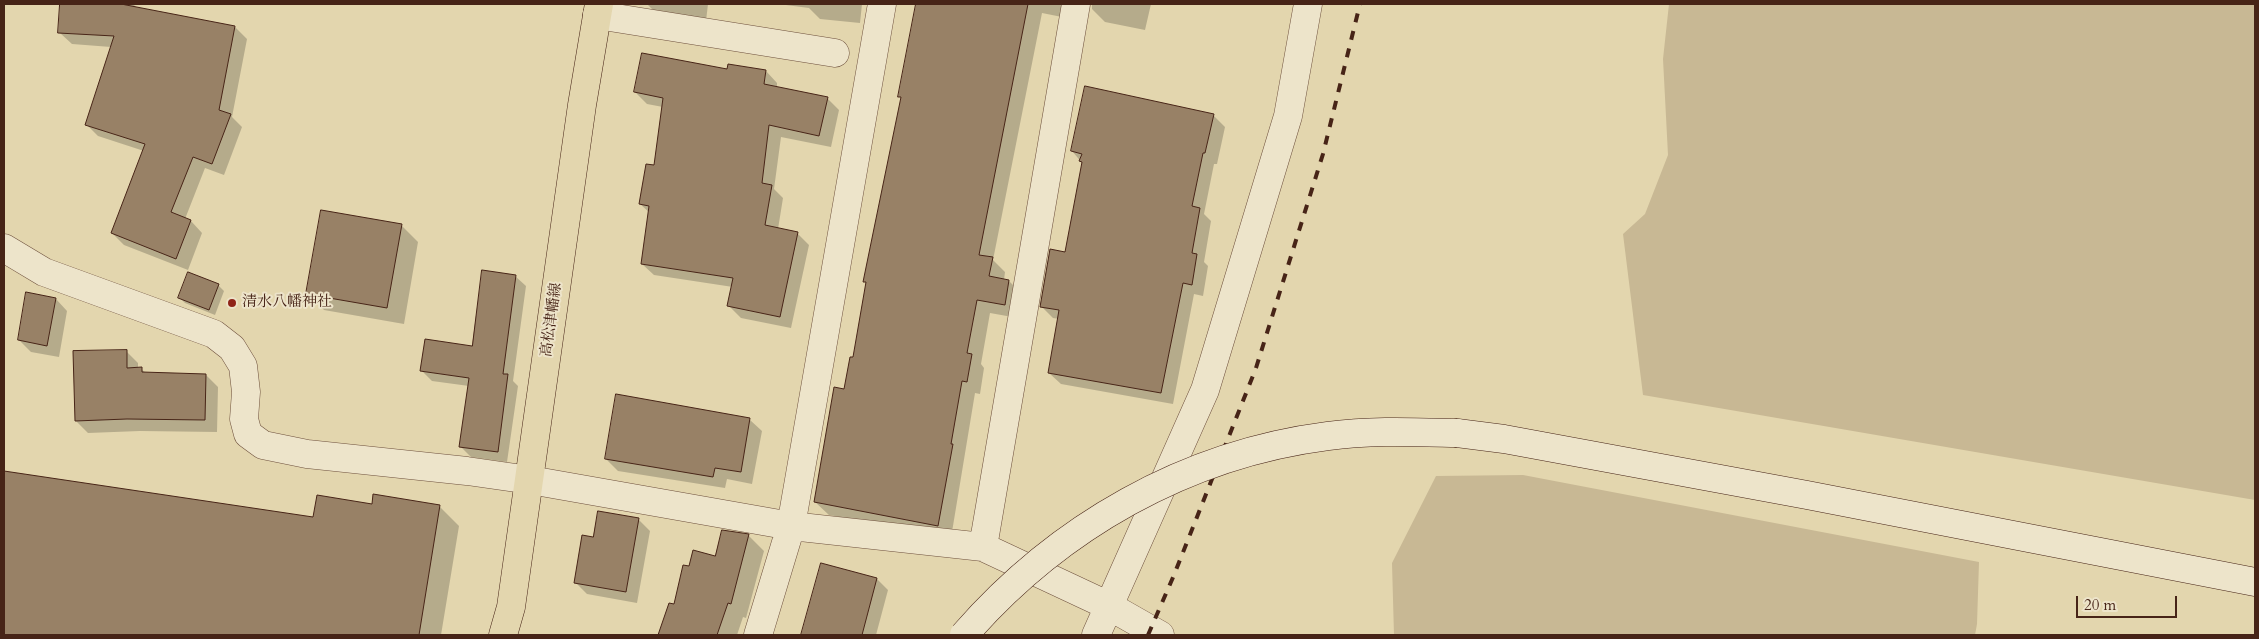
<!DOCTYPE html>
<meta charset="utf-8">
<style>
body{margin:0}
#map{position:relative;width:2259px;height:639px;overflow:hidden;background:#e3d6ae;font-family:Cardo,serif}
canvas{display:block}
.frame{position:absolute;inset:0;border:5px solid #472417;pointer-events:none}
.scale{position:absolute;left:2076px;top:596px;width:101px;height:22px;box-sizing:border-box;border:2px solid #472417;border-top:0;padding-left:6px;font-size:15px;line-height:18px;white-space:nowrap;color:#472417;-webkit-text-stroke:4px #ede4ca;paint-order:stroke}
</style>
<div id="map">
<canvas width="2259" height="639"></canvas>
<div class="frame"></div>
<div class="scale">20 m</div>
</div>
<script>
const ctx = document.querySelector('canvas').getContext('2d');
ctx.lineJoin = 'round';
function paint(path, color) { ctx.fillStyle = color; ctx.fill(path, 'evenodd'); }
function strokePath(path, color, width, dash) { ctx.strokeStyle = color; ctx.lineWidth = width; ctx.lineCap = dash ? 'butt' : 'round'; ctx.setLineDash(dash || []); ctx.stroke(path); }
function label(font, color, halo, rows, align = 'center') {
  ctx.font = font + ' Cardo,"Noto Serif JP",serif'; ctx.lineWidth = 4; ctx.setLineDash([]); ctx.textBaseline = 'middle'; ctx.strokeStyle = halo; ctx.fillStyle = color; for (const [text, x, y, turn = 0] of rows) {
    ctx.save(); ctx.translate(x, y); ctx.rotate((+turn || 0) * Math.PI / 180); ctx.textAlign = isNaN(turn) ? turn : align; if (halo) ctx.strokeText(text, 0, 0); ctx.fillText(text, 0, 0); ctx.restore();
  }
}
const green = new Path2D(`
 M 1669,4 L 2255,4 L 2255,500 L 1643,395 L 1623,234 L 1645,214 L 1668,155 L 1663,59 Z
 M 1523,475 L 1979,562 L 1977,624 L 1975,635 L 1394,635 L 1392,563 L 1436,476 Z`);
const shadow = new Path2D(`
 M 61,4 L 133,4 L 137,8 L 235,27 L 247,39 L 232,117 L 242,127 L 224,175 L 205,168 L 185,219 L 191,221 L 202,233 L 188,270 L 124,245 L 112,233 L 144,151 L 98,136 L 86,124 L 111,47 L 72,44 L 60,33 Z
 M 647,4 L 708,4 L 706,21 L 656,13 Z
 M 778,4 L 862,4 L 860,23 L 820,19 L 809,8 Z
 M 914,4 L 1082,4 L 1067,18 L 1042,13 L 993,260 L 1005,272 L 1004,280 L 1009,281 L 1022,294 L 1018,318 L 990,313 L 981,364 L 984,368 L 980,394 L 975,393 L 951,538 L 829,515 L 815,502 L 854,359 L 867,284 L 865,281 L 902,98 L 900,96 L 917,5 Z
 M 1092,4 L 1151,4 L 1145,30 L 1105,22 L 1092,9 Z
 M 728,71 L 766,71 L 777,83 L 777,88 L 827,98 L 839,110 L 831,147 L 781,137 L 774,189 L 783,198 L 778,229 L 797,233 L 809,245 L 791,328 L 741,318 L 729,306 L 733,287 L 654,275 L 642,264 L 650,213 L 640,204 L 656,167 L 663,107 L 647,104 L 635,92 Z
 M 1213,115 L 1225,127 L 1217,164 L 1214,164 L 1204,214 L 1211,221 L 1204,262 L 1208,266 L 1203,296 L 1194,294 L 1173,404 L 1061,384 L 1049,373 L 1059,319 L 1053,318 L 1041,306 L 1066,253 L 1083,164 L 1072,151 Z
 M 401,225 L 418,242 L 404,324 L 324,310 L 308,293 Z
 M 515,276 L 526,286 L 513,381 L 518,386 L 507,462 L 471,457 L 461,447 L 469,386 L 432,381 L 422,371 L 473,348 Z
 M 218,285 L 224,291 L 215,315 L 185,303 L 179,297 Z
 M 56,299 L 67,311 L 59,357 L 31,352 L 19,340 Z
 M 126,351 L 138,363 L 138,369 L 141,369 L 146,373 L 206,375 L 218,387 L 217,432 L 140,431 L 88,433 L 76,421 Z
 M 750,420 L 762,431 L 752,484 L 727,479 L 725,488 L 618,471 L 606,459 Z
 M 4,472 L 314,518 L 373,505 L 439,506 L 459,526 L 441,635 L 4,635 Z
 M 638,519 L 650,531 L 637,603 L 587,594 L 575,582 Z
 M 749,536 L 764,551 L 746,618 L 743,617 L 737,635 L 663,635 L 660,632 L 674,606 L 690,568 L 716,557 Z
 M 821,564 L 877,579 L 888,590 L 876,635 L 803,635 Z`);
const building = new Path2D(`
 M 60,4 L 121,4 L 235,26 L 219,110 L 231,114 L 212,164 L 193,157 L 171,212 L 191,220 L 176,259 L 111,233 L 145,144 L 85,125 L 114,36 L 58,33 Z
 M 916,4 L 1028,4 L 979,255 L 993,257 L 989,276 L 1009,280 L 1005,305 L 977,300 L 967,353 L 972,354 L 967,382 L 962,381 L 951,444 L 953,444 L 938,526 L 814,502 L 834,387 L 844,389 L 850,357 L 853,357 L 866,282 L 863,282 L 901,97 L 898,97 Z
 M 642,53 L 727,69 L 728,64 L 766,70 L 764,84 L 828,97 L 819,136 L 769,125 L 762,183 L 772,185 L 765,225 L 798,232 L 780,317 L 727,306 L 733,278 L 641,264 L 649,206 L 639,204 L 646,164 L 654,165 L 663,98 L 634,92 Z
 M 1085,86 L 1214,114 L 1205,153 L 1203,153 L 1192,206 L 1200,208 L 1192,253 L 1197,254 L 1192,285 L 1183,283 L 1161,393 L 1048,373 L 1059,310 L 1040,307 L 1050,249 L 1065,252 L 1082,162 L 1079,161 L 1082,154 L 1071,151 Z
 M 321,210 L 402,224 L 387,308 L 306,294 Z
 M 482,270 L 516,275 L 503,374 L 508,374 L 498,452 L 459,447 L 469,378 L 420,371 L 425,339 L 472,346 Z
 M 188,272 L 219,284 L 209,310 L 178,298 Z
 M 26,292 L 56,298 L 47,346 L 18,340 Z
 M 127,350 L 127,368 L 142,367 L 142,372 L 206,374 L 205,420 L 127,419 L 75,421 L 73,351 Z
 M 616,394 L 750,418 L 741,472 L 715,468 L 713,477 L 605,459 Z
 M 4,471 L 313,517 L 317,495 L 372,504 L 373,494 L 440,505 L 419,635 L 4,635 Z
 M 598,511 L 639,518 L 626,592 L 574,583 L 582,535 L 593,537 Z
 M 722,530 L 749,534 L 731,604 L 728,603 L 717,635 L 658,635 L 669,603 L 674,604 L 683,565 L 689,566 L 693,550 L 715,556 Z
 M 821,563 L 877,578 L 862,635 L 801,635 Z`);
const street = new Path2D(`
 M 597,15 L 835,53
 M 4,248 L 44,272 L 214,334 L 232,348 L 243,366 L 246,392 L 244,419 L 248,434 L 263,445 L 307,454 L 467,471 L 530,480 L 791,526 L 983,547 L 1109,606 L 1160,635
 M 983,547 L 1076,4
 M 758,635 L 791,526 L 882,4
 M 1096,635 L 1205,390 L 1288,116 L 1308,4`);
const secondary = new Path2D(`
 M 1457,433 L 1504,439 L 1807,495 L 2255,582`);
const primary = new Path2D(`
 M 503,635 L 511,607 L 582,105 L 599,4`);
const rail = new Path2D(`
 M 1148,635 L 1174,575 L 1256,368 L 1323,154 L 1360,4`);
const secondaryBridge = new Path2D(`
 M 964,635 C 1058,527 1186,454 1328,436 C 1371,430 1414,432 1457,433`);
const markers = [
 [232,303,5,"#8f2418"]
];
const poiNames = [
 ["清水八幡神社",242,303]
];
const streetNames = [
 ["高松津幡線",552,320,-82]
];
paint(green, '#c8b894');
paint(shadow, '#0003');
paint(building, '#988166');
strokePath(building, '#472417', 1);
strokePath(street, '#6e503d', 29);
strokePath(secondary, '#472417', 29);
strokePath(primary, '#472417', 29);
strokePath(street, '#ede4ca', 28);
strokePath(secondary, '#ede4ca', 28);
strokePath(primary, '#e3d6ae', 28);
strokePath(rail, '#472417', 4, [9, 9]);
strokePath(secondaryBridge, '#472417', 29, []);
strokePath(secondaryBridge, '#ede4ca', 28);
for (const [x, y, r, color] of markers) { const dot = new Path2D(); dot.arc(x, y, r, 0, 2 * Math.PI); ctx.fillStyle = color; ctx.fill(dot); strokePath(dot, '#ede4ca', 2); }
label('15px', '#472417', '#ede4ca', poiNames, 'left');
label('15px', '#472417', '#ede4ca', streetNames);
</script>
